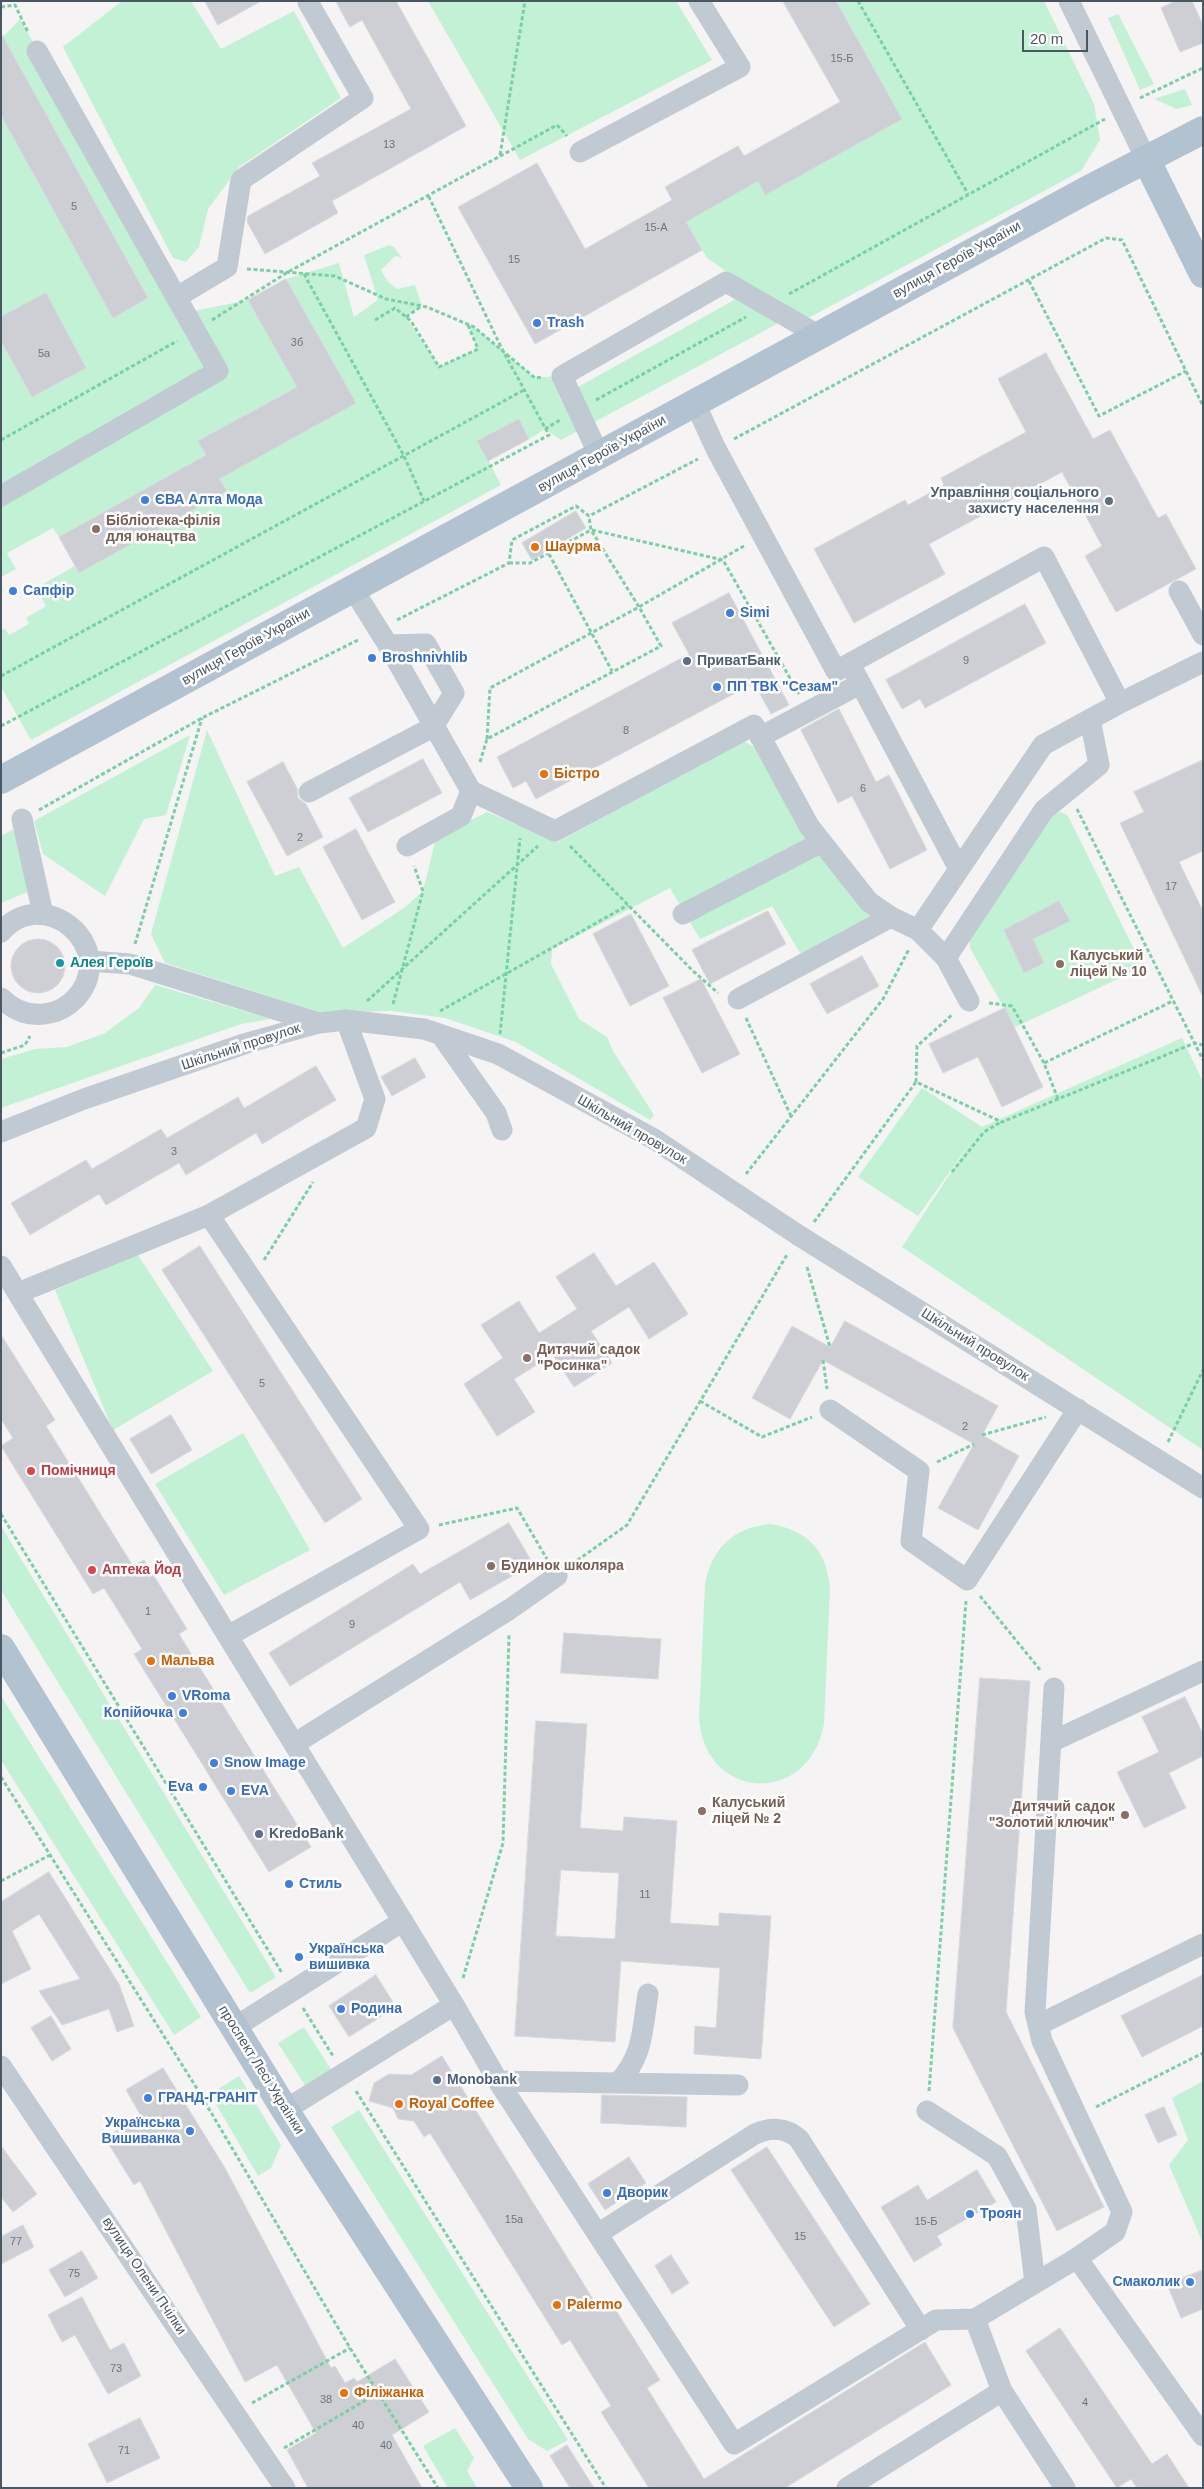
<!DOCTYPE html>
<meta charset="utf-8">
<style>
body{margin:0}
#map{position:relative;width:1204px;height:2489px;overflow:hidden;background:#f5f3f3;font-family:Arial,sans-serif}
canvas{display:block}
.frame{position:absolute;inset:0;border:2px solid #4a5661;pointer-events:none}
.scale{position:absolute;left:1022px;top:30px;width:66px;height:22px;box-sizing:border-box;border:2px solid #4a5661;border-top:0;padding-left:6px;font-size:15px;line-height:18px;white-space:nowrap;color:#4a5661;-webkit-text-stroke:4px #fff;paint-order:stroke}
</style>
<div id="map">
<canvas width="1204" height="2489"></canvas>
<div class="frame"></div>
<div class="scale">20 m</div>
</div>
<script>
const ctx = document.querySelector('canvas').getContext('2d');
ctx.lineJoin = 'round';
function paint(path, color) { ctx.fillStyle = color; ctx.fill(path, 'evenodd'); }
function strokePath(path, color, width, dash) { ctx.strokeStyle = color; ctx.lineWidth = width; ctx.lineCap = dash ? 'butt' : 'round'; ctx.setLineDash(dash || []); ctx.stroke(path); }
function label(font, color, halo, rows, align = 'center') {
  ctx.font = font + ' Arial,sans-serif'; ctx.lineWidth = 5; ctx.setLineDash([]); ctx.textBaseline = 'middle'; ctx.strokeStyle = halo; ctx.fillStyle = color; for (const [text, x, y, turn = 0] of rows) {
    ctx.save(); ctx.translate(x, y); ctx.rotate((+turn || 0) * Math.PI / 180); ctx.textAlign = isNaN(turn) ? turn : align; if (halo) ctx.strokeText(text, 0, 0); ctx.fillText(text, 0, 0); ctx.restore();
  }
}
const green = new Path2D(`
 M 122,1 L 191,1 L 221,49 L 294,11 L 341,98 L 239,167 L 208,209 L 199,247 L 186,262 L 173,258 L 63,47 Z
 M 428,1 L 676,1 L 712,60 L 520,160 Z
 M 836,1 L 1044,1 L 1094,104 L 1100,140 L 1081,171 L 799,323 L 788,318 L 561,440 L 545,429 L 529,439 L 518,419 L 478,440 L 501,485 L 31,740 L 1,687 L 1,630 L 5,629 L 9,635 L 29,624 L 26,618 L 46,606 L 36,588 L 75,566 L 79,573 L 226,492 L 219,479 L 355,403 L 286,279 L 339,263 L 354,317 L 378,300 L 364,255 L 389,245 L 394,247 L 402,258 L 395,256 L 381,270 L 388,282 L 397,289 L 415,285 L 422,306 L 406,317 L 439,367 L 478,349 L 468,324 L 474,327 L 535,378 L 555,376 L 569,392 L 736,299 L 730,274 L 707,258 L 686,222 L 758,181 L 901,119 Z
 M 1118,14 L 1154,84 L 1140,90 L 1108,18 Z
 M 20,19 L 185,313 L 248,300 L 297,387 L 199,441 L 206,455 L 59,537 L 53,528 L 7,553 L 16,569 L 1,577 L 1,341 L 32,397 L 86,368 L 1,317 L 1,115 L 113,317 L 148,298 L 3,37 Z
 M 1185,89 L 1192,105 L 1177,109 L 1154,99 Z
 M 207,730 L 275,876 L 299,867 L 343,948 L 404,908 L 423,891 L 436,838 L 487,812 L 558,842 L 743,741 L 770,755 L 869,902 L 872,927 L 806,963 L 772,906 L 700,939 L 670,888 L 552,949 L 551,964 L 579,1019 L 607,1037 L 613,1051 L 654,1115 L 650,1120 L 516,1042 L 445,1018 L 391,1011 L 322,1013 L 165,963 L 151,934 Z
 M 190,735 L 166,815 L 144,819 L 105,896 L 43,854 L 34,821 Z
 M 1061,812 L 1068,816 L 1138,957 L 1139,964 L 1133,972 L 1015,1027 L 970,948 L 970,940 L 1051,815 Z
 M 16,828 L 32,890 L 1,903 L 1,836 Z
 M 155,985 L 271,1019 L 241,1024 L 1,1108 L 1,1059 L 35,1049 L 67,1047 L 105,1033 L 139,1008 Z
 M 1182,1038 L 1203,1082 L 1203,1450 L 902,1247 L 971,1142 L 918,1216 L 858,1177 L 922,1088 L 982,1127 Z
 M 138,1255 L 213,1371 L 113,1430 L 55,1290 Z
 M 243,1433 L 310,1550 L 224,1595 L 155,1484 Z
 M 771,1524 C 809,1531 827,1551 830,1589 L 824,1724 C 809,1806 706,1802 699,1719 L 705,1584 C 712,1548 734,1527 771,1524 Z
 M 1,1526 L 276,1977 L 250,1993 L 1,1590 Z
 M 1,1696 L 201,2017 L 174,2035 L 1,1760 Z
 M 304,2027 L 332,2071 L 306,2087 L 278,2043 Z
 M 239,2076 L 281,2145 L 271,2168 L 258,2176 L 210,2094 Z
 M 1203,2081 L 1203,2243 L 1169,2165 L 1188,2140 L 1172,2098 Z
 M 359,2110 L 568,2440 L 547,2451 L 528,2439 L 331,2127 Z
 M 455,2428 L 474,2458 L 467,2471 L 477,2488 L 448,2488 L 423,2446 Z`);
const building = new Path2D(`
 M 205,1 L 261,1 L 218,25 Z
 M 336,1 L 396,1 L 466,126 L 332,201 L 338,213 L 265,254 L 247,222 L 248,216 L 320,176 L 312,163 L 411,109 L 362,20 L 350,27 Z
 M 783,1 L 836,1 L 902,119 L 765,195 L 758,181 L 686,222 L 702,250 L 535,344 L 458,207 L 537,163 L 585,249 L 672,200 L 665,187 L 738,146 L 744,156 L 840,102 Z
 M 1176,1 L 1192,1 L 1203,25 L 1203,43 L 1180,52 L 1161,8 Z
 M 1,33 L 148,298 L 113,318 L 1,115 Z
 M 286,279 L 356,403 L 219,479 L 227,491 L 79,573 L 59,537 L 206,455 L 198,441 L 297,387 L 248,300 Z
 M 46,293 L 86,368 L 32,397 L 1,341 L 1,317 Z
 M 1046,353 L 1093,439 L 1110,430 L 1158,518 L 1166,514 L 1196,569 L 1116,612 L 1085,556 L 1102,546 L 1062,472 L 929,544 L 945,574 L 854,623 L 814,549 L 905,500 L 908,505 L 944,485 L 941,478 L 1026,432 L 998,379 Z
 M 519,419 L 529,439 L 488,461 L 477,441 Z
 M 576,511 L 586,528 L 532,560 L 522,543 Z
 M 729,593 L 789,705 L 771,714 L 754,683 L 536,799 L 526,781 L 513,788 L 497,757 L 689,654 L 672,623 Z
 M 1025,604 L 1046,643 L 925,708 L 920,699 L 902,709 L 886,680 Z
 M 839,709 L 876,782 L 889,775 L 927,850 L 890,869 L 852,796 L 838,803 L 801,730 Z
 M 423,759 L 442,793 L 368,832 L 349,798 Z
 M 1203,760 L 1203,851 L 1179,862 L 1203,911 L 1203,997 L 1120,823 L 1144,812 L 1134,792 Z
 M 283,762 L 297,788 L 298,798 L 306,804 L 323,837 L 287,856 L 247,782 Z
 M 356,829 L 395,902 L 362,920 L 323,847 Z
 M 1059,901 L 1070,921 L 1033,939 L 1044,963 L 1024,973 L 1004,930 Z
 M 768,911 L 786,944 L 710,984 L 692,950 Z
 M 631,914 L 669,986 L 630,1006 L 593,934 Z
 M11 966a27 27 0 1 1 54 0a27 27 0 1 1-54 0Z
 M 862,956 L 879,986 L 827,1014 L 810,984 Z
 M 701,979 L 740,1054 L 702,1073 L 663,998 Z
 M 1005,1008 L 1043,1087 L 1002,1107 L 978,1057 L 943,1073 L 929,1044 Z
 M 415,1058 L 426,1077 L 392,1096 L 381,1077 Z
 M 316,1066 L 336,1100 L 262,1144 L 256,1133 L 186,1175 L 179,1163 L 106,1205 L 99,1194 L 30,1235 L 11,1203 L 86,1160 L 92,1169 L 161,1129 L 167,1138 L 238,1097 L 244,1108 Z
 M 200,1246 L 362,1499 L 325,1523 L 162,1270 Z
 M 594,1253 L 616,1286 L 654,1262 L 688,1314 L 649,1339 L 629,1307 L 591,1331 L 612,1363 L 574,1387 L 553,1355 L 514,1379 L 535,1412 L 497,1436 L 464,1384 L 503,1358 L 481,1325 L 519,1301 L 539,1333 L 577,1309 L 556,1277 Z
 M 845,1321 L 998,1406 L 982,1435 L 1019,1456 L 978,1530 L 938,1508 L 974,1444 L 823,1360 L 790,1419 L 752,1398 L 792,1326 L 830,1347 Z
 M 1,1335 L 55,1420 L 46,1426 L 133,1566 L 144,1560 L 187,1629 L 179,1634 L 311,1847 L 269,1872 L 134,1654 L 142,1649 L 104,1588 L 93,1594 L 1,1446 L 13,1438 L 1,1419 Z
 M 171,1415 L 192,1450 L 151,1474 L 130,1439 Z
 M 509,1523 L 533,1564 L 470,1600 L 460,1582 L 290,1686 L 269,1653 L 413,1564 L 420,1574 Z
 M 564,1633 L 661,1639 L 658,1679 L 561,1673 Z
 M 980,1678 L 1030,1681 L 1006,2012 L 1104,2207 L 1057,2231 L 953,2028 Z
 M 1185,1697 L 1203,1734 L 1203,1756 L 1169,1773 L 1186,1808 L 1144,1828 L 1117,1772 L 1159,1752 L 1142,1717 Z
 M 536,1721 L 587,1724 L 580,1828 L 623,1831 L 624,1817 L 677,1821 L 670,1923 L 719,1926 L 719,1913 L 771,1916 L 761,2059 L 694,2054 L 695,2026 L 716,2028 L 720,1968 L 621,1961 L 615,2042 L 515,2036 ZM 561,1870 L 619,1873 L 615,1939 L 556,1936 Z
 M 49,1872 L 119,1984 L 134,2026 L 117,2032 L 109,2009 L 62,2025 L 39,1991 L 80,1979 L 39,1914 L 12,1931 L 31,1969 L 1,1984 L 1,1902 Z
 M 376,1975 L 396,2007 L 349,2037 L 329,2006 Z
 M 1203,1975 L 1203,2026 L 1142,2057 L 1121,2016 Z
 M 51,2016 L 71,2049 L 52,2061 L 31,2028 Z
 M 442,2056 L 601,2312 L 612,2304 L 660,2380 L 647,2388 L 704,2479 L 925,2342 L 951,2385 L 785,2488 L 649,2488 L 601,2412 L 611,2406 L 570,2340 L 562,2345 L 430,2133 L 424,2137 L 414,2121 L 398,2119 L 393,2108 L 369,2101 L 374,2083 L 389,2074 L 411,2075 Z
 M 163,2068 L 225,2168 L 331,2368 L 335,2366 L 345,2383 L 354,2378 L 357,2382 L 395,2359 L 429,2412 L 392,2435 L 422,2488 L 308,2488 L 287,2450 L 316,2433 L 277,2365 L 245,2382 L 140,2181 L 134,2185 L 105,2138 L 141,2116 L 126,2090 Z
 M 602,2095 L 687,2097 L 686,2127 L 601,2123 Z
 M 1164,2107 L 1177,2135 L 1158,2143 L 1145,2115 Z
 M 1,2146 L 37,2194 L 13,2212 L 1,2197 Z
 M 767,2147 L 870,2304 L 834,2327 L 731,2170 Z
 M 629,2157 L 646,2183 L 605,2210 L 588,2184 Z
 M 977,2170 L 996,2202 L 937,2236 L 942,2245 L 914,2262 L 881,2207 L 918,2185 L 927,2200 Z
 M 23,2225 L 34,2247 L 1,2264 L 1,2237 Z
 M 82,2251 L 98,2278 L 65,2297 L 49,2270 Z
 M 671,2255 L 689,2283 L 672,2294 L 655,2266 Z
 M 1203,2270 L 1203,2309 L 1181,2318 L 1167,2284 Z
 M 82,2297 L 110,2350 L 124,2343 L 141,2376 L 108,2394 L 75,2335 L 62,2342 L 48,2315 Z
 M 1060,2328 L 1152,2464 L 1167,2454 L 1189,2488 L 1137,2488 L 1131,2479 L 1117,2488 L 1026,2351 Z
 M 140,2418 L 160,2458 L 107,2483 L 88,2444 Z
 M 567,2445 L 594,2488 L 570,2488 L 550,2456 Z`);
const path = new Path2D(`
 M 858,1 L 968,194
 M 1,7 L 15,5 L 28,32
 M 1140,98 L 1203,68
 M 500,155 L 525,1
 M 247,269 L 335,276 L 386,299 L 427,307 L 474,327 L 535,378 L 542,377
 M 304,274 L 404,456 L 424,501
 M 1029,281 L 1099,416 L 1186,371
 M 789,294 L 1105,119
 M 406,317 L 422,306
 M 212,320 L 288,272 L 557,125 L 567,136
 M 375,320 L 395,308 L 411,321 L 439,367 L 478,349 L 468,325
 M 596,400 L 746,317
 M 545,429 L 560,420
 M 734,439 L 1106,238 L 1122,240 L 1203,406
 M 1,440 L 177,341
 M 592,530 L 723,560 L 799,694
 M 549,554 L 612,671
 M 509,563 L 530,563 L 591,530 L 589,517
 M 397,620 L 509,563 L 512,540 L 576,506 L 589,516 L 698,459
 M 1,676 L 524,390
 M 1,726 L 549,435 L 502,349 L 428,195
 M 487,739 L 490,688 L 639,607 L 591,530
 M 480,762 L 487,739 L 661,646 L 639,607 L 744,546
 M 1077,809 L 1203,1060
 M 39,810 L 202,718 L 360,639
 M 570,846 L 692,970 L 718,993
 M 135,944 L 202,718
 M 367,1001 L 538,846
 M 989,1003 L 1012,1006 L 1044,1063
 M 393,1004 L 423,891 L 414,866
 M 440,1011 L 628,905
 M 746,1018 L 791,1116
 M 500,1034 L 520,838
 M 1,1053 L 25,1045 L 30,1036
 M 916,1082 L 917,1046 L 953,1014
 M 1058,1099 L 1044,1063 L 1173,1001
 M 952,1172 L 984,1132 L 1001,1122
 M 746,1174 L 883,999 L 909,949
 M 814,1222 L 916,1082 L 1002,1122 L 1195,1043 L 1203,1045
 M 264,1260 L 313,1182
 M 807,1267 L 830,1347
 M 823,1360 L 827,1389
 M 700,1401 L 762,1437 L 812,1417
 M 982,1435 L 1046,1417
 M 1168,1442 L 1203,1370
 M 937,1462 L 974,1444
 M 1,1514 L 282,1973
 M 439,1525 L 517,1508 L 547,1559
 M 572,1564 L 627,1525 L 788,1253
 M 980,1596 L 1041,1671
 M 1,1777 L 196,2087 L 350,2348 L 438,2488
 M 1,1881 L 50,1855
 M 463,1978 L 503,1843 L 509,1635
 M 303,2008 L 333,2056
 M 356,2091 L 606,2488
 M 929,2091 L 966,1601
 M 1096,2107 L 1203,2053
 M 252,2403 L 350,2348
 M 284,2448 L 378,2393`);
const minor = new Path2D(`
 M 1069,1 L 1146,159
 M 580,152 L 740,67 L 699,1
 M 177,297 L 227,267 L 241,180 L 363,98 L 308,2
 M 695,403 L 716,449 L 836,671 L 1044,557 L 1120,703
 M 599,455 L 562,376 L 726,282 L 820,336
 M 1,496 L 218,371 L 37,51
 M 353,589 L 388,645 L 471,791 L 555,831 L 754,725 L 809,826 L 869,902 L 891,917 L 918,930 L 946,958
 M 1179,591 L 1203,635
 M 850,664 L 959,869
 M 760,737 L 860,684
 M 309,792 L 433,727 L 454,693 L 426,644 L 388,645
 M 22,819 L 43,914
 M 407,846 L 461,816 L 471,791
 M 683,914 L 822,842
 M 918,930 L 1043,745 L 1120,703 L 1203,662
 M 1,932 C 45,882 120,948 76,998 C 69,1005 61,1011 50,1013 C 32,1017 15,1012 1,998
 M 89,961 L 130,964 L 319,1023
 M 738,999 L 891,917
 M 969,1001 L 946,958 L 1044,810 L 1099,765 L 1090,719
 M 441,1035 L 496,1113 L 502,1130
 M 1,1132 L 84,1099 L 247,1043 L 319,1023 L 346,1020 L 424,1029 L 498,1054 L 654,1139 L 798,1235 L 1203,1488
 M 209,1215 L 419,1529 L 228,1636
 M 1,1266 L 454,2005 L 498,2081 L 734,2444 L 936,2320 L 975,2319
 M 18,1293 L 209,1215 L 366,1128 L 375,1099 L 346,1020
 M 830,1410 L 919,1471 L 911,1541 L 967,1580 L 1078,1409
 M 1054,1688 L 1035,2012 L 1042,2041 L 1122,2212 L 1115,2232 L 1077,2258
 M 1051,1742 L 1203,1671
 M 294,1744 L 510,1609 L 557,1576
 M 1038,2025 L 1203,1944
 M 235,2027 L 403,1921
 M 1,2066 L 285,2488
 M 498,2081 L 738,2085
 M 618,2083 C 644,2055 642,2030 648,1994
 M 285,2110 L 454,2005
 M 927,2111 L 997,2156 L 1026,2209 L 1035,2283
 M 599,2233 L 755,2134 C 770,2127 786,2127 799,2139 L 921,2330
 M 1002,2391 L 1065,2488
 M 847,2488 L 1002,2391 L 975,2319 L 1077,2258 L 1203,2436`);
const major = new Path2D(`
 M 1146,159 L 1203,274
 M 1,780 L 1085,191 L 1203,130
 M 1,1648 L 285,2110 L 529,2488`);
const markers = [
 [537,323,5,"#3f7fe0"],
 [145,500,5,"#3f7fe0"],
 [1109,501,5,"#5c6f8a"],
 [96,529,5,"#8d6e63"],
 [535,547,5,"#e8710a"],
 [13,591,5,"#3f7fe0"],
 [730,613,5,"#3f7fe0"],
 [372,658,5,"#3f7fe0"],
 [687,661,5,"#5c6f8a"],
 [717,687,5,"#3f7fe0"],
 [544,774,5,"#e8710a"],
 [60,963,5,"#0f9aa8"],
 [1060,964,5,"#8d6e63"],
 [527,1358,5,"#8d6e63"],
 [31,1471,5,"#e0444e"],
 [491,1566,5,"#8d6e63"],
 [92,1570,5,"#e0444e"],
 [151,1661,5,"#e8710a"],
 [172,1696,5,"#3f7fe0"],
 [183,1713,5,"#3f7fe0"],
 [214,1763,5,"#3f7fe0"],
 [203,1787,5,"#3f7fe0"],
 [231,1791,5,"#3f7fe0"],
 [702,1811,5,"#8d6e63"],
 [1125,1815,5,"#8d6e63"],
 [259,1834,5,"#5c6f8a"],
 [289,1884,5,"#3f7fe0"],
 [299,1957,5,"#3f7fe0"],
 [341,2009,5,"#3f7fe0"],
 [437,2080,5,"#5c6f8a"],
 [148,2098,5,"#3f7fe0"],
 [399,2104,5,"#e8710a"],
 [190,2131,5,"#3f7fe0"],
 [607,2193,5,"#3f7fe0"],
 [970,2214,5,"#3f7fe0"],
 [1190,2282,5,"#3f7fe0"],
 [557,2305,5,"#e8710a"],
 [344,2393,5,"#e8710a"]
];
const numberNames = [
 ["15-Б",842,59],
 ["13",389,145],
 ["5",74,207],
 ["15-А",656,228],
 ["15",514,260],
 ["3б",297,343],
 ["5а",44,354],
 ["9",966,661],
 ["8",626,731],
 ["6",863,789],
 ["2",300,838],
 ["17",1171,887],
 ["3",174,1152],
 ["5",262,1384],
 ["2",965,1427],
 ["1",148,1612],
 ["9",352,1625],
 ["11",645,1895],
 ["15а",514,2220],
 ["15-Б",926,2222],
 ["15",800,2237],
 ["77",16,2242],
 ["75",74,2274],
 ["73",116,2369],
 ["38",326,2400],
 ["4",1085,2403],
 ["40",358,2426],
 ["40",386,2446],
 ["71",124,2451]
];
const streetNames = [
 ["вулиця Героїв України",957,260,-29],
 ["вулиця Героїв України",602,454,-29],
 ["вулиця Героїв України",246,647,-29],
 ["Шкільний провулок",241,1047,-18],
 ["Шкільний провулок",632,1130,30],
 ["Шкільний провулок",975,1345,32],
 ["проспект Лесі Українки",261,2070,58],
 ["вулиця Олени Пчілки",144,2276,56]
];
const shopNames = [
 ["Trash",547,323],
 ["ЄВА Алта Мода",155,500],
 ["Сапфір",23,591],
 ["Simi",740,613],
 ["Broshnivhlib",382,658],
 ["ПП ТВК \"Сезам\"",727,687],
 ["VRoma",182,1696],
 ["Копійочка",173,1713,"right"],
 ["Snow Image",224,1763],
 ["Eva",193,1787,"right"],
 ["ЕVA",241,1791],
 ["Стиль",299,1884],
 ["Українська",309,1949],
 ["вишивка",309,1965],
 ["Родина",351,2009],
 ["ГРАНД-ГРАНІТ",158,2098],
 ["Українська",180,2123,"right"],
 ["Вишиванка",180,2139,"right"],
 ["Дворик",617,2193],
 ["Троян",980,2214],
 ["Смаколик",1180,2282,"right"]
];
const serviceNames = [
 ["Управління соціального",1099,493,"right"],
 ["захисту населення",1099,509,"right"],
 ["ПриватБанк",697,661],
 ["KredoBank",269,1834],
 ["Monobank",447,2080]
];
const educationNames = [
 ["Бібліотека-філія",106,521],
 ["для юнацтва",106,537],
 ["Калуський",1070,956],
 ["ліцей № 10",1070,972],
 ["Дитячий садок",537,1350],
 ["\"Росинка\"",537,1366],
 ["Будинок школяра",501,1566],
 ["Калуський",712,1803],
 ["ліцей № 2",712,1819],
 ["Дитячий садок",1115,1807,"right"],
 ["\"Золотий ключик\"",1115,1823,"right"]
];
const foodNames = [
 ["Шаурма",545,547],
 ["Бістро",554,774],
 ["Мальва",161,1661],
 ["Royal Coffee",409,2104],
 ["Palermo",567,2305],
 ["Філіжанка",354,2393]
];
const cultureNames = [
 ["Алея Героїв",70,963]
];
const healthNames = [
 ["Помічниця",41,1471],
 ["Аптека Йод",102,1570]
];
paint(green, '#c3f1d5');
paint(building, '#cdcfd5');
strokePath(building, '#d7d9de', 1);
strokePath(path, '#7ad0a6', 3, [4, 2.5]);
strokePath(minor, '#c1cad2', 21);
strokePath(major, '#b3c2d1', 28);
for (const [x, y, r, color] of markers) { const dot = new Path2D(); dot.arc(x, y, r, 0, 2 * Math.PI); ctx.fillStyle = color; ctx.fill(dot); strokePath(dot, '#fff', 2); }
label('11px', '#6b747e', null, numberNames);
label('14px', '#4a5661', '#fff', streetNames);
label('bold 14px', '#366cbe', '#fff', shopNames, 'left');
label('bold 14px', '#4e5e75', '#fff', serviceNames, 'left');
label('bold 14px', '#785e54', '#fff', educationNames, 'left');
label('bold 14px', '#c56008', '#fff', foodNames, 'left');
label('bold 14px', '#0d838f', '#fff', cultureNames, 'left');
label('bold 14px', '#be3a42', '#fff', healthNames, 'left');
</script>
